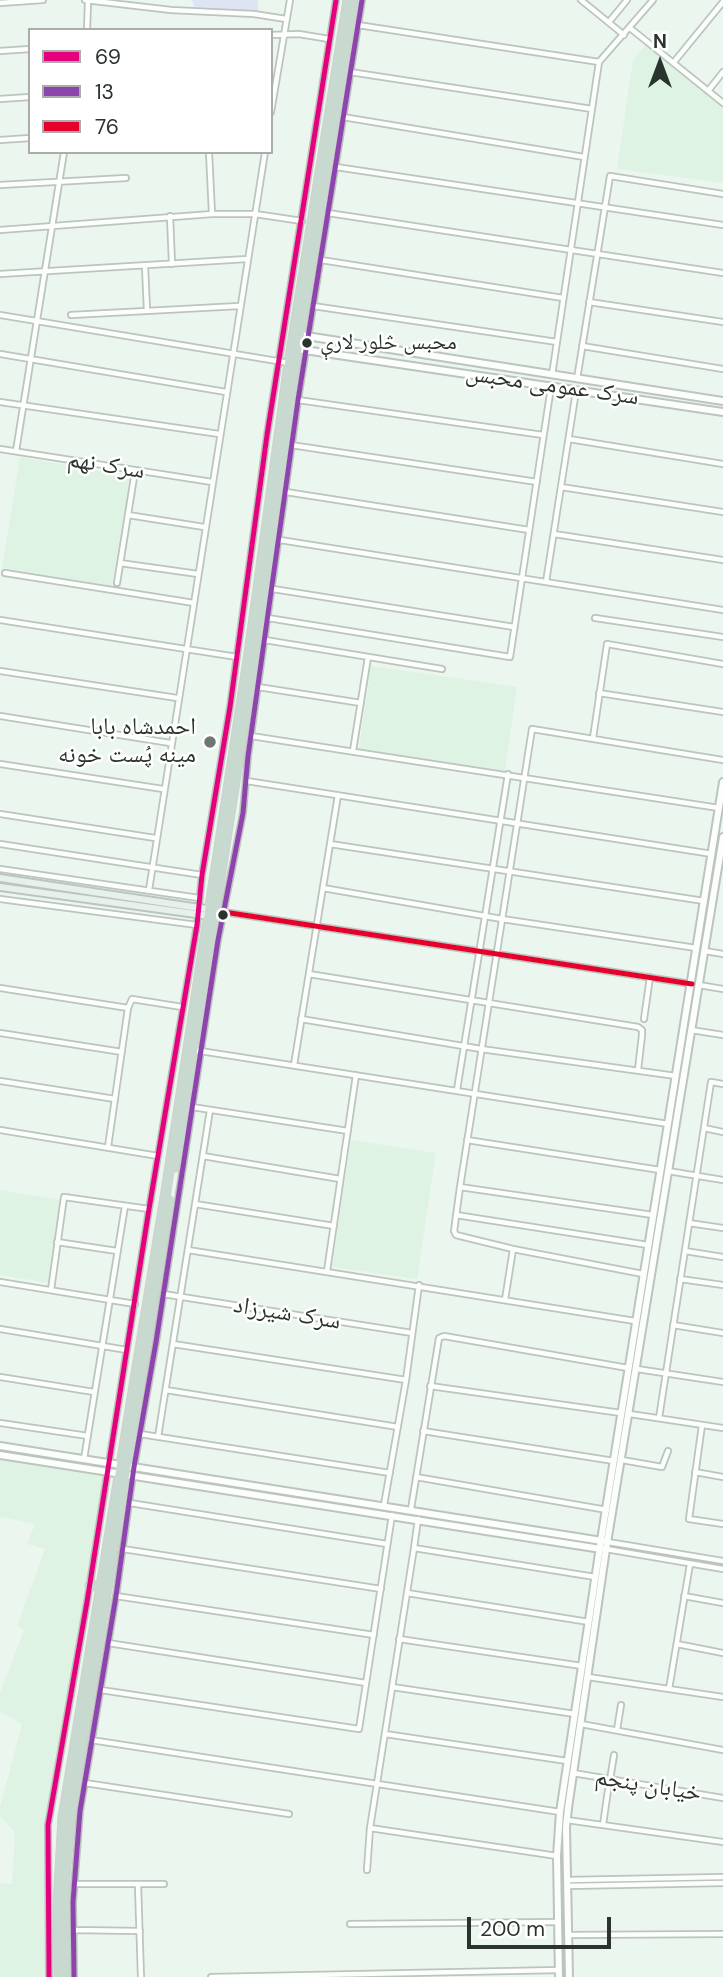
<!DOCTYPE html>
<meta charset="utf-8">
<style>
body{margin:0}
#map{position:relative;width:723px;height:1977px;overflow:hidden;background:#ebf6ee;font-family:"DM Sans",sans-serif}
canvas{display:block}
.legend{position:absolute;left:28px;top:28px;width:245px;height:126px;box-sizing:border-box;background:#fff;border:2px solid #aaadab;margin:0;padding:9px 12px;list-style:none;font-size:21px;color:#2b332d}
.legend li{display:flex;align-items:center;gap:14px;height:35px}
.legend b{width:35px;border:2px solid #aaadab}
.north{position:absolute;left:625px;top:28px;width:70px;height:70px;-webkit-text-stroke:5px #fff;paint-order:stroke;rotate:0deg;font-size:19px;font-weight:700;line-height:28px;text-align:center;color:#2b332d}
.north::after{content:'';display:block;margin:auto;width:24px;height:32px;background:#2b332d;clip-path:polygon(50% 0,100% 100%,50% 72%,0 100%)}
.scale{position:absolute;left:467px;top:1917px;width:144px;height:32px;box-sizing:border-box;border:4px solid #2b332d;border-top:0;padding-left:9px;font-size:21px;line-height:24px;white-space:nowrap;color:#2b332d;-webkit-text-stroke:5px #fff;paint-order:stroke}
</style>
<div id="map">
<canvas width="723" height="1977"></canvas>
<ul class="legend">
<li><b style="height:9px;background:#e5007d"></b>69</li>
<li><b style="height:9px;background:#8e44ad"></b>13</li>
<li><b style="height:9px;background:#e4002b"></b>76</li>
</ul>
<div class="north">N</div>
<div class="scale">200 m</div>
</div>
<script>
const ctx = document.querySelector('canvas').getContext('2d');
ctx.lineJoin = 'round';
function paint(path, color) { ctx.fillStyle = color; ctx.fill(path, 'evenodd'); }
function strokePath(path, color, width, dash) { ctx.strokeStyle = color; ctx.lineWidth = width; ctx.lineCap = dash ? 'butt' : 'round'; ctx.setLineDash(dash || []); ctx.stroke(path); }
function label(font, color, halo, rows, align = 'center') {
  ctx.font = font + ' "DM Sans","Noto Naskh Arabic",sans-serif'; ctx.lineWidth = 5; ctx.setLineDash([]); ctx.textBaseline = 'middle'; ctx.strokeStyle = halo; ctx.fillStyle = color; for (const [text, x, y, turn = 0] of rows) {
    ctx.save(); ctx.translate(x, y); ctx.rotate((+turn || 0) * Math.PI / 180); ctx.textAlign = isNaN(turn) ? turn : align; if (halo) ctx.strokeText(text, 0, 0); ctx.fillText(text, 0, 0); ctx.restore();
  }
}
const built = new Path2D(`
 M 646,45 L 723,107 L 723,183 L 617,169 L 633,59 Z
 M 20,457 L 130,476 L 112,586 L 2,568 Z
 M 371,666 L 517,687 L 505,771 L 359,749 Z
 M 351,1140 L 436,1153 L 417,1279 L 332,1267 Z
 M 0,1190 L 60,1200 L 49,1283 L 0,1275 Z
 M 0,1455 L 108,1471 L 48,1825 L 49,1977 L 0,1977 L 0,1883 L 12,1884 L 15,1833 L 0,1816 L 0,1807 L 22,1724 L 0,1712 L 0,1693 L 24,1630 L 17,1626 L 45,1549 L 27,1544 L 35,1524 L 0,1517 Z`);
const green = new Path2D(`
 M 192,0 L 258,0 L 258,11 L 194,7 Z`);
const minor = new Path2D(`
 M 85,0 L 171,10 L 254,14 L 286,19
 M 581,0 L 624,35
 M 0,3 L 43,0
 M 609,22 L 627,0
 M 358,25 L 599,62
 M 630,28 L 723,103
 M 87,30 L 88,2
 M 271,35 L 299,34 L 329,39
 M 0,51 L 30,49
 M 674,62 L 723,2
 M 350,72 L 592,109
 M 708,91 L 723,72
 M 0,99 L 30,97
 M 271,112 L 290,0
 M 343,117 L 584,157
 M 0,140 L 30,138
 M 209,152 L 212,214
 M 336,167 L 723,225
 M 0,185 L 126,178
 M 328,213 L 723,273
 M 170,216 L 172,264
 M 0,230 L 212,214 L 255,214 L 302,221
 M 321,260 L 563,298
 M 145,266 L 147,310
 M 0,274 L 247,259
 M 589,302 L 723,322
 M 313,306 L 557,342
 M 0,315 L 289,363
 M 71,315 L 239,306
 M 582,346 L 723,369
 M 0,354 L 226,392
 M 552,375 L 599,62 L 653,0
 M 577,379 L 610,176 L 723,194
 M 298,400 L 543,435
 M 0,402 L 219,434
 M 569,439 L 723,464
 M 291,445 L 537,482
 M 0,449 L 212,482
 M 16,451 L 64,152
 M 561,487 L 723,512
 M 286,492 L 529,530
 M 128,515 L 204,527
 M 554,534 L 723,560
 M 280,540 L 723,610
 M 120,563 L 198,574
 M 5,573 L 194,603
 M 546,582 L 576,391
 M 117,583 L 135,471
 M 273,589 L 514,627
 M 268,618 L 510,657 L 551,387
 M 595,618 L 723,637
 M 0,620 L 237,657
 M 265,640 L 442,669
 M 0,671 L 177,698
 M 258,687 L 361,703
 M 599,693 L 723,712
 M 0,716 L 170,743
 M 251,736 L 719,808
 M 593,738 L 607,644 L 723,664
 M 353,751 L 368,657
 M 0,764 L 163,789
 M 247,781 L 712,854
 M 0,814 L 155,838
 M 0,844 L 202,875
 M 330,844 L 704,901
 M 0,869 L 199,898
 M 323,888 L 502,919 L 696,948
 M 149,890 L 265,152
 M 0,899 L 197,925
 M 224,912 L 692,984
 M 705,951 L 723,954
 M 309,974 L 638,1027 L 642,1030 L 642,1035 L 638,1070
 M 699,985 L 723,989
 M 0,988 L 128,1008 L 132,999 L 182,1007
 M 301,1019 L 481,1049 L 676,1076
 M 644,1019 L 650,977
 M 691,1030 L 723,1035
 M 0,1033 L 122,1052
 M 194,1050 L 668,1124
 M 294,1065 L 338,795
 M 0,1081 L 115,1099
 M 457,1090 L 508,774
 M 192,1107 L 348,1131
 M 704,1128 L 723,1132
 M 0,1130 L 158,1156
 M 467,1140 L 660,1170
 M 108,1147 L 128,1008
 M 203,1156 L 340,1179
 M 668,1171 L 723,1180
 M 460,1187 L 653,1215
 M 195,1204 L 334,1226
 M 456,1215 L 648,1245
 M 689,1223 L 723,1228
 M 57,1242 L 117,1251
 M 188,1250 L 635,1321
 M 685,1251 L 723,1257
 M 327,1271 L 356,1075
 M 643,1274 L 513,1249 L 456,1235 L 454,1231 L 460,1187 L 532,729 L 723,760
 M 680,1279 L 723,1285
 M 0,1282 L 135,1304
 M 51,1290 L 64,1197 L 149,1209
 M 163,1294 L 412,1333
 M 505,1300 L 513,1249
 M 673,1325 L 723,1333
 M 0,1329 L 127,1350
 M 173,1344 L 406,1380
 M 637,1369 L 723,1382
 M 0,1377 L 94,1392
 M 430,1386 L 621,1413
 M 166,1390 L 398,1427
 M 630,1414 L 723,1428
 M 659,1418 L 711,1082 L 723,1084
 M 0,1423 L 88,1436
 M 702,1425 L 689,1519 L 723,1524
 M 423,1431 L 614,1461
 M 140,1434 L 390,1473
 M 158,1437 L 210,1110
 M 84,1459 L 125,1206
 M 622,1460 L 662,1467 L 668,1451
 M 695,1472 L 723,1477
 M 416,1477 L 607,1510
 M 130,1503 L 387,1544
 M 384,1505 L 406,1380 L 419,1285
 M 411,1509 L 439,1338 L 444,1336 L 628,1368
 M 418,1519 L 414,1548 L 595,1577
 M 608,1542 L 723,1561
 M 123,1549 L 381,1589
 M 606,1549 L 723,1569
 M 407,1593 L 589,1622
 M 116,1596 L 374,1635
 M 684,1596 L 723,1603
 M 399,1639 L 582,1666
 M 108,1643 L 366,1683
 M 677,1644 L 723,1653
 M 588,1677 L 723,1697
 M 392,1687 L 575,1714
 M 669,1689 L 690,1564
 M 101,1690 L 359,1729 L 392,1515
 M 581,1724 L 723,1750
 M 617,1730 L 621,1705
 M 385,1734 L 567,1761
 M 91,1740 L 560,1812
 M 573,1773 L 723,1798
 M 610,1780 L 614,1755
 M 85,1783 L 289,1814
 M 567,1820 L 723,1842
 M 603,1825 L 608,1790
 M 370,1828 L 557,1856
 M 367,1870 L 370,1828 L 414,1548
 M 567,1880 L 723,1877
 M 74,1884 L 164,1884
 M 138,1885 L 141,1977
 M 567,1886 L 723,1883
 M 350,1924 L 558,1922
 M 73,1930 L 140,1931
 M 568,1935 L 723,1934
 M 49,1977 L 48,1825 L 87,1602 L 149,1209 L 197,925 L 202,875 L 230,707 L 267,435 L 336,0
 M 74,1977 L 73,1902 L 80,1811 L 116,1596 L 134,1467 L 156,1342 L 218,940 L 243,813 L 248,756 L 298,400 L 362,0
 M 211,1977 L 559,1970`);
const tertiary = new Path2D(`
 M 300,335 L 723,401
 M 298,349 L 723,412
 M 0,1446 L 602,1541
 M 0,1455 L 601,1549
 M 559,1977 L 557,1856 L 560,1812 L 601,1540 L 723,782
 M 569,1977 L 566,1827 L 568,1808 L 606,1549 L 723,837`);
const secondary = new Path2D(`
 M 0,878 L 213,910
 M 0,887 L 210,916`);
const trunk = new Path2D(`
 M 175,1167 L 266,583 L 295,364 L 354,0
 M 90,1585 L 102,1587
 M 59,1977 L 58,1905 L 63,1817 L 166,1191 L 249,653 L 289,363 L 348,0
 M 65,1977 L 65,1877 L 70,1820 L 169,1201`);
const bus1 = new Path2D(`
 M 49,1977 L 48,1825 L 87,1602 L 149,1209 L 197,925 L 202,875 L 230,707 L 267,435 L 336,0`);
const bus2 = new Path2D(`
 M 74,1977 L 73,1902 L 80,1811 L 116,1596 L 134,1467 L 156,1342 L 218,940 L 243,813 L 248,756 L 298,400 L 362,0`);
const bus3 = new Path2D(`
 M 224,912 L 692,984`);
const markers = [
 [307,343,6,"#2b332d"],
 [210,742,7,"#6e7771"],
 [223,915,6,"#2b332d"]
];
const busNames = [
 ["محبس څلور لارې",320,343]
];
const streetNames = [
 ["سرک عمومی محبس",552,386,8],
 ["سرک نهم",106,466,9],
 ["سرک شیرزاد",287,1314,9],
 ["خیابان پنجم",648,1786,9]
];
const poiNames = [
 ["احمدشاه بابا",196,728],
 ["مینه پُست خونه",196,756]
];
paint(built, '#dff3e4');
paint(green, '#dfe4f4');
strokePath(minor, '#bcc4be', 8);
strokePath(tertiary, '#bcc4be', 10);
strokePath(secondary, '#bcc4be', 10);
strokePath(trunk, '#cdd3cf', 11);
strokePath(minor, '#fcfefc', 4.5);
strokePath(tertiary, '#fcfefc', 6);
strokePath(secondary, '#e8f0ec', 6);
strokePath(trunk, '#c8dad0', 8);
strokePath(bus1, '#e5007d', 5);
strokePath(bus2, '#8e44ad', 5);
strokePath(bus3, '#e4002b', 5);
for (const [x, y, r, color] of markers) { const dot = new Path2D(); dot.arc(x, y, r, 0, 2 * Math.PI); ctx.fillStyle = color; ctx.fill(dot); strokePath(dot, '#fff', 2.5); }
label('22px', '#2b332d', '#fff', busNames, 'left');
label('24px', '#2b332d', '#fff', streetNames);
label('24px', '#2b332d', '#fff', poiNames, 'right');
</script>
